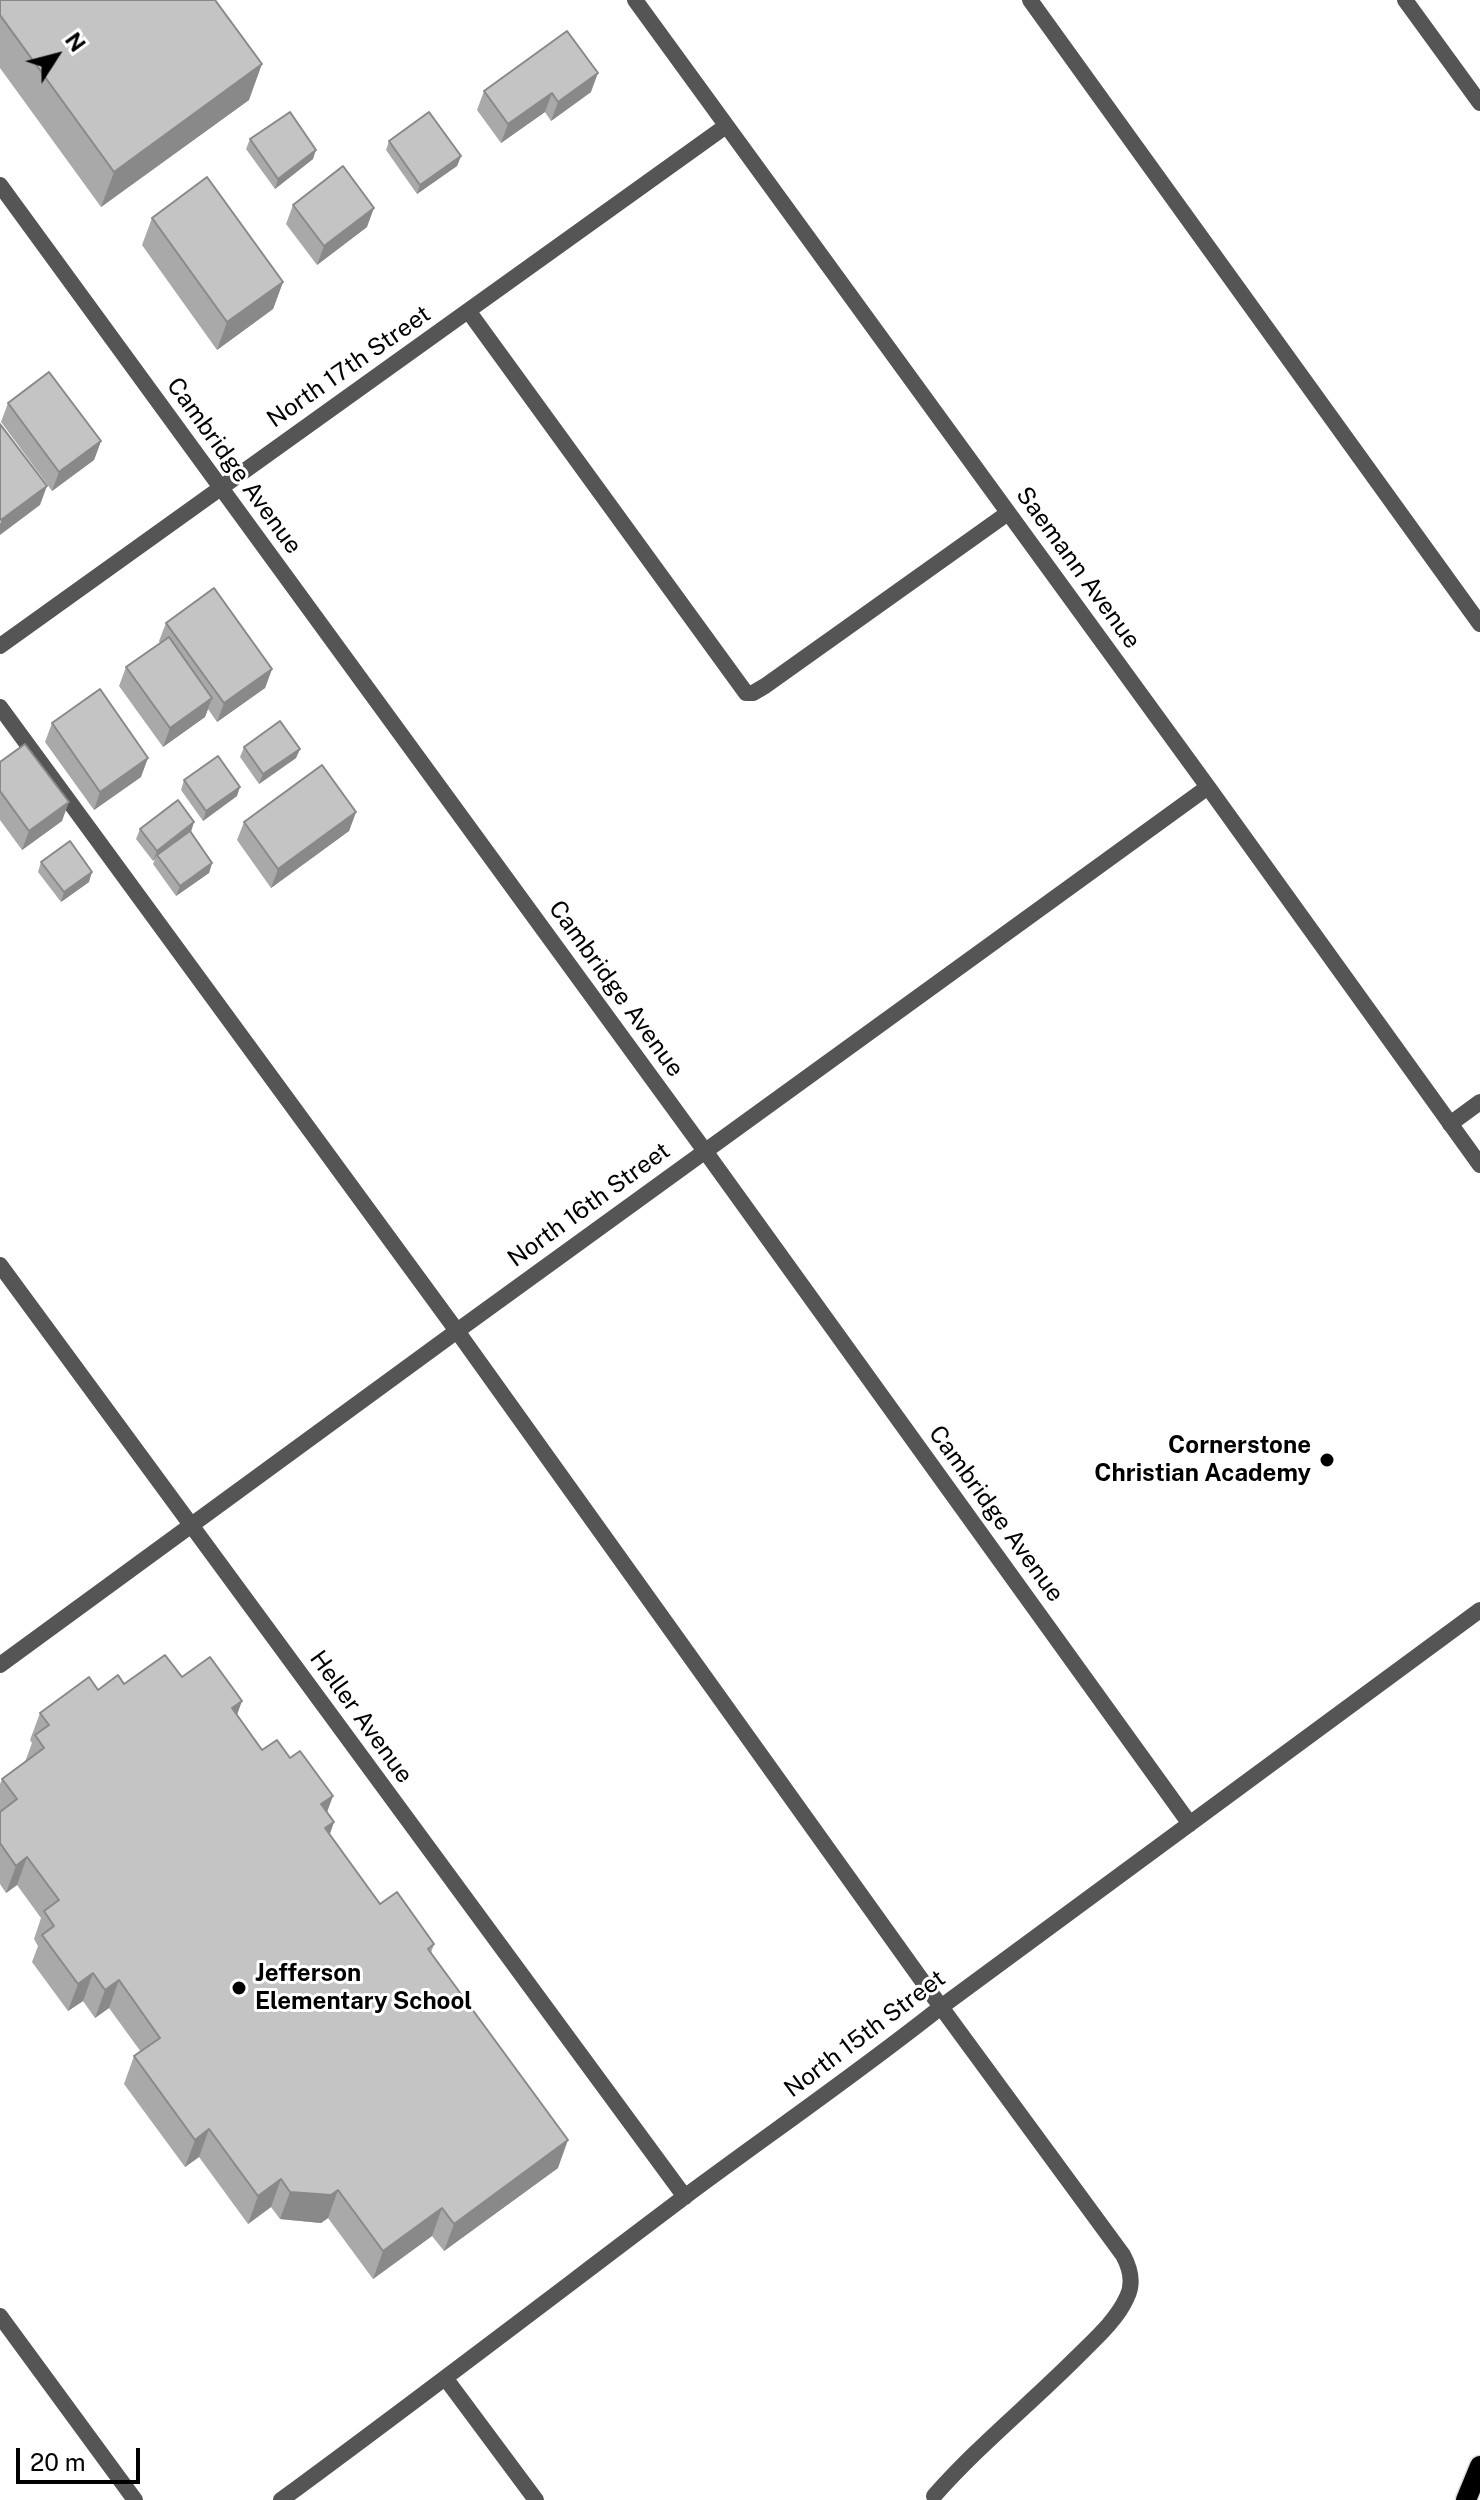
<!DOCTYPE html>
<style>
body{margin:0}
#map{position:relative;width:1480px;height:2500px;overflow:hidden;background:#fff;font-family:"Public Sans",sans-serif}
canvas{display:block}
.north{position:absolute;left:16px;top:16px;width:80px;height:80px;-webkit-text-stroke:6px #fff;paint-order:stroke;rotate:54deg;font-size:22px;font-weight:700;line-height:32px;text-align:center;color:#000}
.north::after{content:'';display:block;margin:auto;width:28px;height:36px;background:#000;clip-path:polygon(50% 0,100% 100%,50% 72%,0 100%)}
.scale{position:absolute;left:16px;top:2448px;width:124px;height:36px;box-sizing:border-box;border:4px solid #000;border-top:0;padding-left:10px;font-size:24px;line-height:28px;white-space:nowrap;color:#000;-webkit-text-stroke:6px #fff;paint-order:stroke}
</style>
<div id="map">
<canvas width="1480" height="2500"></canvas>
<div class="north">N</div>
<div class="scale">20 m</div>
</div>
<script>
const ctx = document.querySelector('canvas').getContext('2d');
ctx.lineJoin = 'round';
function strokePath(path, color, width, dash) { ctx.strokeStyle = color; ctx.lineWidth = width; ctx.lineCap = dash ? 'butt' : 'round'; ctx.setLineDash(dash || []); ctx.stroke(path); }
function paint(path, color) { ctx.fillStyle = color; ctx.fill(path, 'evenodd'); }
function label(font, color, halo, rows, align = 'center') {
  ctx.font = font + ' "Public Sans",sans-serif'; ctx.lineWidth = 6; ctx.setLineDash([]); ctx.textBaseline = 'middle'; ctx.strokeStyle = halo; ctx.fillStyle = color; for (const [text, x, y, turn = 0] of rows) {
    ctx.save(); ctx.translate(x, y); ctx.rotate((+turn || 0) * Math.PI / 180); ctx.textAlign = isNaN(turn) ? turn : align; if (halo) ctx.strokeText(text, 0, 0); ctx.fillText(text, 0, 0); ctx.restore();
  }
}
const service = new Path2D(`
 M 1030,0 L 1480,624
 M 469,312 L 746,693 L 753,693 L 765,686 L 1008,513
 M 0,707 L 457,1331 L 941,2007 L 1123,2255 C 1130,2268 1134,2283 1127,2297 C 1117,2320 1094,2340 1076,2358 C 1029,2405 978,2446 934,2496
 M 1450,1124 L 1480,1102
 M 446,2379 L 536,2500`);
const minor = new Path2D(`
 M 635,0 L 1208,787 L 1480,1165
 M 1405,0 L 1480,103
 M 0,185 L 705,1151 L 1190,1824
 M 0,646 L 726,126
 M 0,1265 L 685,2197
 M 0,1665 L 457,1331 L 1208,787
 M 0,2316 L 135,2500
 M 281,2500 C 416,2401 549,2299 683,2198 C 769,2134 858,2073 941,2007 L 1480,1610`);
const primary = new Path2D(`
 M 1466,2500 L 1480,2466`);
const wall = new Path2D(`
 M 0,0 L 249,100 L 101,207 L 0,68 Z
 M 484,91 L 591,92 L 551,121 L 545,112 L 501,143 L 477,110 Z
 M 250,139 L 313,159 L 275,189 L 246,149 Z
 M 389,141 L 461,156 L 457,166 L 417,194 L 386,150 Z
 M 293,205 L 367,227 L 317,265 L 286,224 Z
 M 152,218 L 283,282 L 273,309 L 217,350 L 142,245 Z
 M 8,403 L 101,441 L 94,460 L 52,491 L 1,422 Z
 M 166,623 L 272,669 L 265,688 L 217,722 L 208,709 L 205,717 L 163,747 L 119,686 L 126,667 L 160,643 L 159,641 Z
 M 52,723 L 141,777 L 94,810 L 45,742 Z
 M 244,747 L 300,749 L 296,758 L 259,784 L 240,757 Z
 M 0,762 L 62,821 L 22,850 L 0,820 Z
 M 184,780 L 237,796 L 203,821 L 181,790 Z
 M 356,812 L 349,831 L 271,888 L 237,840 L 244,822 Z
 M 140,829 L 191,832 L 212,863 L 209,873 L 176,896 L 153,864 L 155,859 L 153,861 L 136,839 Z
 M 41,862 L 89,882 L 61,902 L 38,872 Z
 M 182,1677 L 237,1715 L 262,1750 L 327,1811 L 334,1822 L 330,1834 L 380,1904 L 434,1944 L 431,1953 L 558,2168 L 444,2251 L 432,2236 L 373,2279 L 328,2218 L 321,2223 L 280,2219 L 271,2207 L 248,2224 L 199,2157 L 185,2167 L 124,2084 L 134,2056 L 141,2052 L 109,2008 L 95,2018 L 83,2001 L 68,2011 L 32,1962 L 38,1946 L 34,1939 L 41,1918 L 17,1885 L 6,1893 L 0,1884 L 0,1784 L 2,1779 L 25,1762 L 32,1743 L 30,1740 L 40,1713 L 98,1690 L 124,1684 Z`);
const shadedWall = new Path2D(`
 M 262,64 L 249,100 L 101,207 L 114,172 Z
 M 598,73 L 591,92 L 551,121 L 558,102 Z
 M 552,93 L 545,112 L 501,143 L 508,124 Z
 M 316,150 L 313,159 L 275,189 L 278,179 Z
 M 461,156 L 457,166 L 417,194 L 420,185 Z
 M 374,208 L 367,227 L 317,265 L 324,246 Z
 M 283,282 L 273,309 L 217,350 L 227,322 Z
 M 101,441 L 94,460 L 52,491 L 59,472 Z
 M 47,486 L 40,505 L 0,535 L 0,524 L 1,520 Z
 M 272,669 L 265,688 L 217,722 L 224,703 Z
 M 212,698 L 205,717 L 163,747 L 170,728 Z
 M 300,749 L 296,758 L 259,784 L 263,774 Z
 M 148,758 L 141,777 L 94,810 L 100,792 Z
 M 240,787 L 237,796 L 203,821 L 206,811 Z
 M 69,802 L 62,821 L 22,850 L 29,831 Z
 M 356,812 L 349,831 L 271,888 L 278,869 Z
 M 194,822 L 191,832 L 157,855 L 153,861 L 157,851 Z
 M 212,863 L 209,873 L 176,896 L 180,886 Z
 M 92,872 L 89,882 L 61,902 L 64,892 Z
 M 242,1701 L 232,1729 L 232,1708 Z
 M 333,1796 L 323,1823 L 321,1804 Z
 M 334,1822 L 324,1849 L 325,1828 Z
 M 27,1857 L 17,1885 L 6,1893 L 16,1866 Z
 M 93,1973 L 83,2001 L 68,2011 L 78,1984 Z
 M 119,1980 L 109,2008 L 95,2018 L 105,1990 Z
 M 209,2129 L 199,2157 L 185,2167 L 195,2140 Z
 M 568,2140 L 558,2168 L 444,2251 L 454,2224 Z
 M 281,2179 L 271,2207 L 248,2224 L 258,2196 Z
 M 338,2190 L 328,2218 L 321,2223 L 280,2219 L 290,2192 Z
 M 442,2208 L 432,2236 L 373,2279 L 383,2251 Z`);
const building = new Path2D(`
 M 0,0 L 215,0 L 262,64 L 114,172 L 0,15 Z
 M 567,31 L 598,73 L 558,102 L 552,93 L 508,124 L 484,91 Z
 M 290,112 L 316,150 L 278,179 L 250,139 Z
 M 429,112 L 461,156 L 420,185 L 389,141 Z
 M 343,166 L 374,208 L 324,246 L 293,205 Z
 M 207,177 L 283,282 L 227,322 L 152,218 Z
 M 49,372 L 101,441 L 59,472 L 8,403 Z
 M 0,424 L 47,486 L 1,520 L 0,518 Z
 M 214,588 L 272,669 L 224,703 L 166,623 Z
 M 169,637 L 212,698 L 170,728 L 126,667 Z
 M 100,689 L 148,758 L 100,792 L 52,723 Z
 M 280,721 L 300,749 L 263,774 L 244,747 Z
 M 25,744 L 69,802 L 29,831 L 0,791 L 0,762 Z
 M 218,756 L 240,787 L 206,811 L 184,780 Z
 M 322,765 L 356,812 L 278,869 L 244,822 Z
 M 178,800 L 194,822 L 157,851 L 140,829 Z
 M 190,831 L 212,863 L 180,886 L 157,855 Z
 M 70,841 L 92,872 L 64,892 L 41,862 Z
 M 165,1655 L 182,1677 L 210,1657 L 242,1701 L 232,1708 L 262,1750 L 277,1740 L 290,1758 L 300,1751 L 333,1796 L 321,1804 L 334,1822 L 325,1828 L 380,1904 L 397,1892 L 434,1944 L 428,1949 L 568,2140 L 454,2224 L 442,2208 L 383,2251 L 338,2190 L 331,2195 L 290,2192 L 281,2179 L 258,2196 L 209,2129 L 195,2140 L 134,2056 L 160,2038 L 119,1980 L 105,1990 L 93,1973 L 78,1984 L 42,1935 L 54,1926 L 44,1911 L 59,1900 L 27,1857 L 16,1866 L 0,1843 L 0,1812 L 17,1799 L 2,1779 L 44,1748 L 35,1735 L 49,1725 L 40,1713 L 89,1677 L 98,1690 L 118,1675 L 124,1684 Z`);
const markers = [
 [1327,1460,8,"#000"],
 [239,1988,8,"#000"]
];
const streetNames = [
 ["North 17th Street",349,367,-35],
 ["Cambridge Avenue",234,466,54],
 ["Saemann Avenue",1078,568,54],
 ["Cambridge Avenue",616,989,54],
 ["North 16th Street",589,1205,-36],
 ["Cambridge Avenue",996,1514,54],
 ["Heller Avenue",361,1717,54],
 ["North 15th Street",865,2034,-37]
];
const poiNames = [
 ["Cornerstone",1311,1446],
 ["Christian Academy",1311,1474],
 ["Jefferson",255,1974,"left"],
 ["Elementary School",255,2002,"left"]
];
strokePath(primary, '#dbdbdb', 23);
strokePath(service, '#555', 16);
strokePath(minor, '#555', 16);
strokePath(primary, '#000', 20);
paint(wall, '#a9a9a9');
paint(shadedWall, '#898989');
paint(building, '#c4c4c4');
strokePath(building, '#898989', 2);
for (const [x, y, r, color] of markers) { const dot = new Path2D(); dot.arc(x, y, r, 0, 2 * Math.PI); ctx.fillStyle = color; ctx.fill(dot); strokePath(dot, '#fff', 3); }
label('24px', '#000', '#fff', streetNames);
label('bold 24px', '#000', '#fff', poiNames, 'right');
</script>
